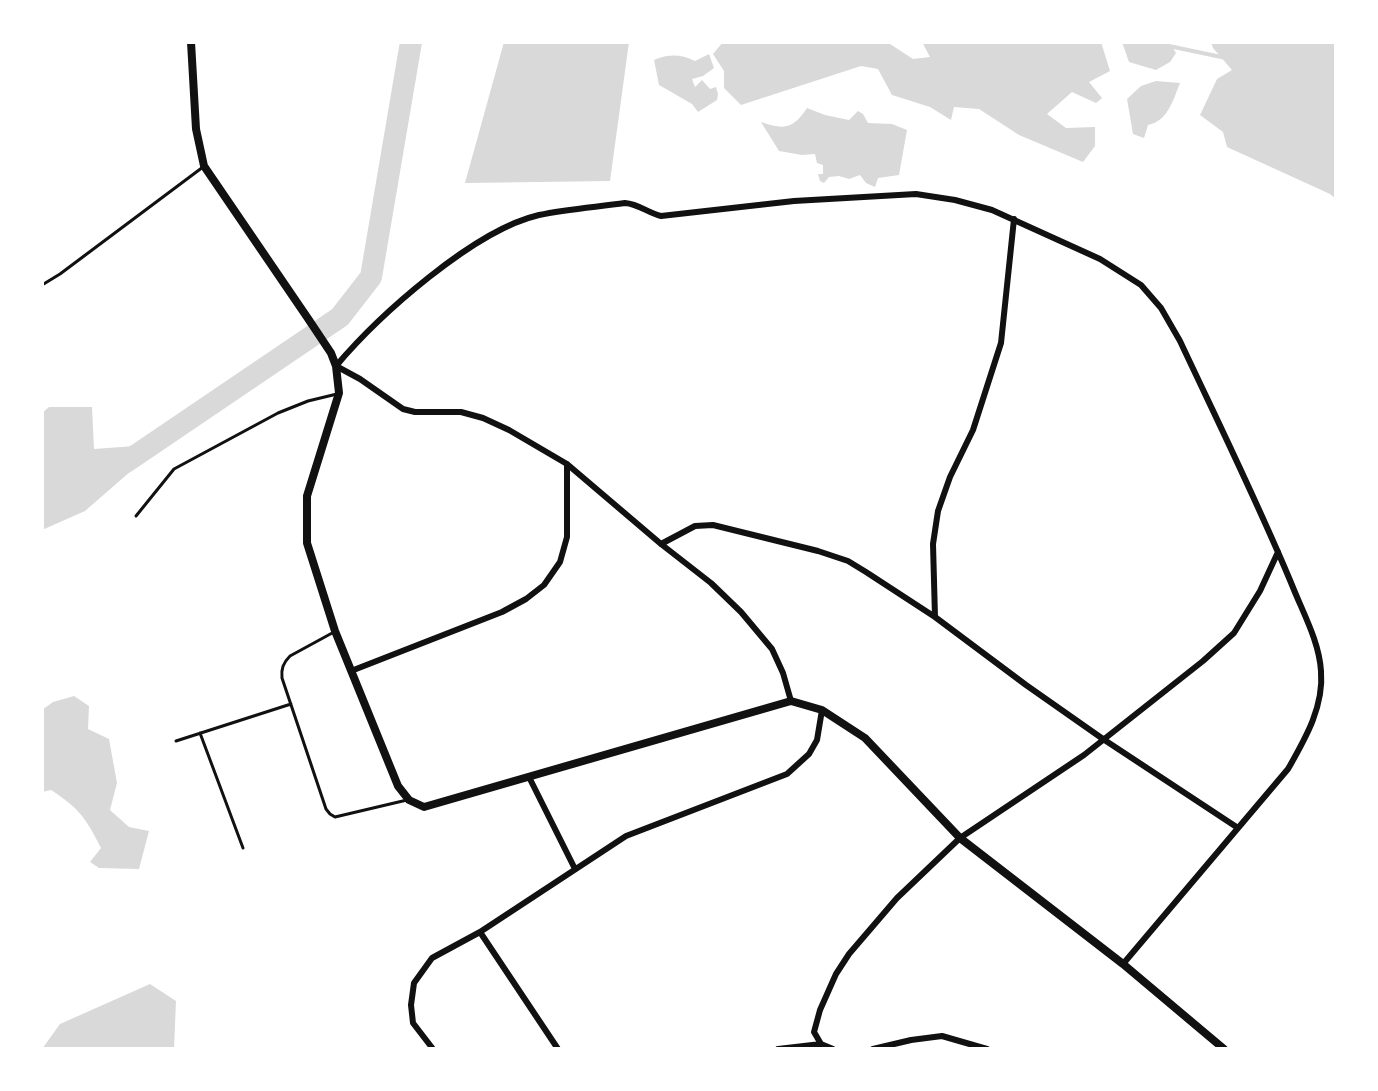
<!DOCTYPE html>
<style>
body{margin:0}
#map{position:relative;width:1378px;height:1091px;overflow:hidden;background:#fff;font-family:"Sofia Sans Condensed",sans-serif}
canvas{display:block}
.frame{position:absolute;inset:0;border:44px solid #fff;pointer-events:none}
</style>
<div id="map">
<canvas width="1378" height="1091"></canvas>
<div class="frame"></div>
</div>
<script>
const ctx = document.querySelector('canvas').getContext('2d');
ctx.lineJoin = 'round';
function paint(path, color) { ctx.fillStyle = color; ctx.fill(path, 'evenodd'); }
function strokePath(path, color, width, dash) { ctx.strokeStyle = color; ctx.lineWidth = width; ctx.lineCap = dash ? 'butt' : 'round'; ctx.setLineDash(dash || []); ctx.stroke(path); }
const water = new Path2D(`
 M 504,42 L 629,42 L 610,181 L 465,183 Z
 M 723,42 L 887,42 L 913,59 L 930,57 L 922,42 L 1101,42 L 1110,71 L 1089,82 L 1102,98 L 1096,103 L 1072,92 L 1047,114 L 1066,128 L 1095,127 L 1095,146 L 1083,162 L 1019,135 L 979,109 L 954,107 L 951,120 L 930,107 L 892,95 L 878,69 L 861,66 L 741,105 L 724,88 L 724,71 L 713,54 Z
 M 1122,42 L 1169,42 L 1176,53 L 1170,62 L 1156,70 L 1129,62 Z
 M 1211,42 L 1336,42 L 1336,199 L 1330,194 L 1227,147 L 1223,132 L 1200,115 L 1217,79 L 1232,70 L 1213,48 Z
 M 709,54 L 714,68 L 703,76 L 692,79 L 695,87 L 702,80 L 710,89 L 716,87 L 718,94 L 717,100 L 698,112 L 692,104 L 659,85 L 654,60 C 669,54 680,54 695,61 Z
 M 1156,81 L 1180,83 C 1173,100 1168,121 1148,125 L 1144,138 L 1133,134 L 1127,99 L 1141,86 Z
 M 807,108 L 825,115 L 849,120 L 858,111 L 863,114 L 868,123 L 892,124 L 907,130 L 899,175 L 878,178 L 875,187 L 866,183 L 860,175 L 849,179 L 839,176 L 829,177 L 824,183 L 820,181 L 818,174 L 823,174 L 823,165 L 817,163 L 815,154 L 802,155 L 779,151 L 761,122 C 785,130 793,129 807,108 Z
 M 49,407 L 92,407 L 94,449 L 162,444 L 85,511 L 42,530 L 42,413 Z
 M 74,696 L 89,706 L 88,729 L 109,739 L 117,783 L 110,810 L 129,827 L 149,831 L 139,869 L 99,868 L 90,862 L 101,848 C 86,818 79,808 51,790 L 42,792 L 42,710 L 53,702 Z
 M 150,984 L 176,1001 L 174,1049 L 42,1049 L 60,1024 Z`);
const stream = new Path2D(`
 M 1169,46 L 1226,58`);
const river = new Path2D(`
 M 126,462 L 340,317 L 371,277 L 411,42`);
const service = new Path2D(`
 M 42,285 L 60,274 L 203,167
 M 136,516 L 174,469 L 278,413 L 308,401 L 337,394
 M 334,632 L 290,656 C 283,663 281,669 282,678 L 326,809 L 330,814 L 335,817 L 407,800
 M 200,733 L 243,848
 M 176,741 L 291,704`);
const minor = new Path2D(`
 M 661,544 L 695,526 L 713,525 L 818,551 L 848,561 L 866,572 L 935,617 L 1026,685 L 1103,739 L 1238,828
 M 935,617 L 933,544 L 938,511 L 950,477 L 973,430 L 1001,343 L 1014,219
 M 351,671 L 502,612 L 526,599 L 544,585 L 560,562 L 567,537 L 567,464
 M 791,701 L 783,673 L 772,649 L 741,612 L 711,583 L 661,544 L 567,464 L 509,430 L 483,418 L 461,412 L 415,412 L 403,409 L 360,379 L 336,366 C 379,315 474,230 539,215 C 567,209 597,207 625,203 C 639,204 648,213 661,216 L 794,201 L 916,194 L 955,200 L 992,210 L 1100,259 L 1141,285 L 1161,308 L 1180,341 C 1218,422 1258,503 1292,585 C 1303,613 1319,641 1321,671 C 1324,707 1305,739 1288,769 L 1123,964
 M 529,777 L 575,869
 M 480,932 L 558,1049
 M 433,1049 L 413,1023 L 411,1005 L 414,983 L 432,958 L 480,932 L 626,836 L 787,774 L 809,754 L 817,740 L 822,710
 M 778,1049 L 821,1044
 M 833,1049 L 821,1044 L 814,1032 L 820,1010 L 836,974 L 849,954 L 897,898 L 960,838 L 1084,755 L 1203,661 L 1234,633 L 1260,591 L 1278,552
 M 873,1049 L 911,1040 L 942,1036 L 987,1049`);
const tertiary = new Path2D(`
 M 191,42 L 196,129 L 204,166 L 309,320 L 331,353 L 336,366 L 339,393 L 307,496 L 307,543 L 335,631 L 398,786 L 409,800 L 424,807 L 791,701 L 822,710 L 865,738 L 960,838 L 1123,964 L 1224,1049`);
paint(water, '#d9d9d9');
strokePath(stream, '#d9d9d9', 4);
strokePath(river, '#d9d9d9', 22);
strokePath(service, '#111', 3);
strokePath(minor, '#111', 6);
strokePath(tertiary, '#111', 8);
</script>
